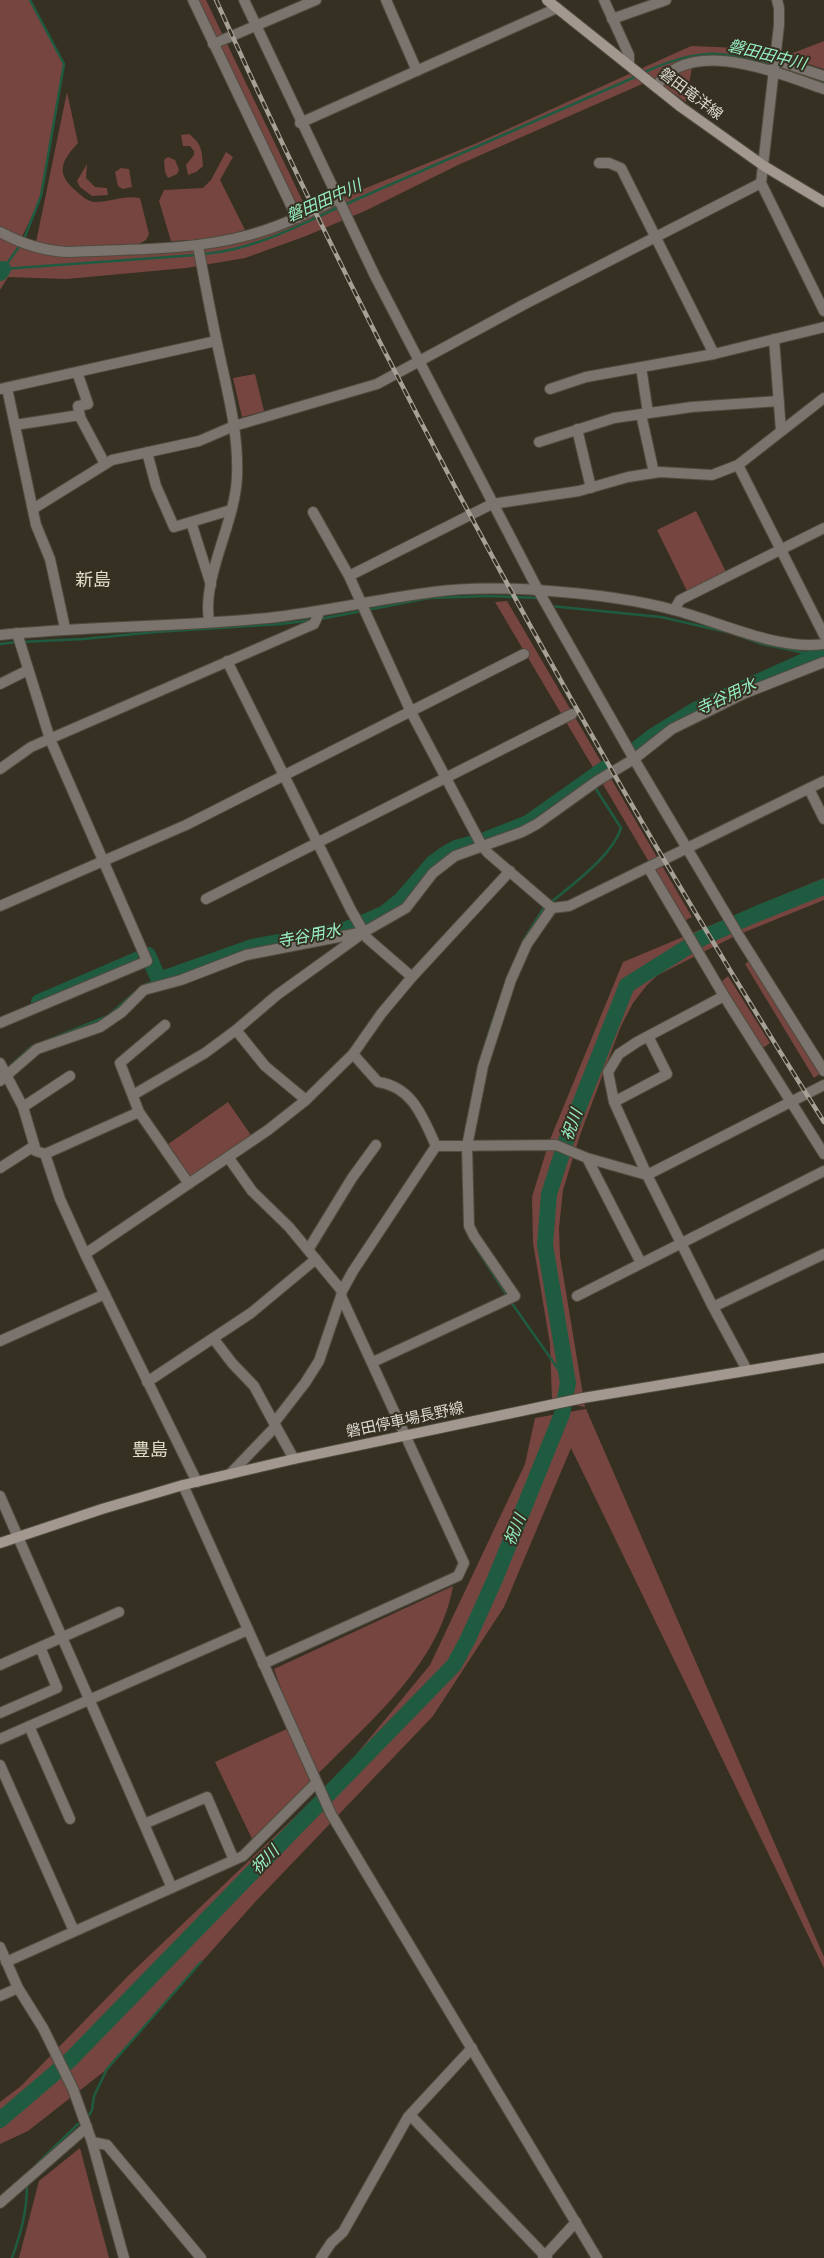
<!DOCTYPE html>
<meta charset="utf-8">
<style>
body{margin:0}
canvas{display:block;background:#353021}
</style>
<canvas width="824" height="2258"></canvas>
<script>
const ctx = document.querySelector('canvas').getContext('2d');
ctx.lineJoin = 'round';
function paint(path, color) { ctx.fillStyle = color; ctx.fill(path, 'evenodd'); }
function strokePath(path, color, width, dash) { ctx.strokeStyle = color; ctx.lineWidth = width; ctx.lineCap = dash ? 'butt' : 'round'; ctx.setLineDash(dash || []); ctx.stroke(path); }
function label(font, color, halo, rows, align = 'center') {
  ctx.font = font + ' "Golos Text","Noto Sans JP",sans-serif'; ctx.lineWidth = 4; ctx.setLineDash([]); ctx.textBaseline = 'middle'; ctx.strokeStyle = halo; ctx.fillStyle = color; for (const [text, x, y, turn = 0] of rows) {
    ctx.save(); ctx.translate(x, y); ctx.rotate((+turn || 0) * Math.PI / 180); ctx.textAlign = isNaN(turn) ? turn : align; if (halo) ctx.strokeText(text, 0, 0); ctx.fillText(text, 0, 0); ctx.restore();
  }
}
const green = new Path2D(`
 M 0,0 L 30,0 L 64,64 L 39,202 L 20,241 L 35,247 L 67,92 L 78,143 C 62,160 55,173 75,190 C 82,196 86,201 95,202 C 111,202 123,195 140,198 L 149,234 L 146,240 L 139,244 L 61,248 L 131,249 L 250,235 L 477,143 L 691,46 L 739,48 L 762,54 L 824,76 L 824,86 L 789,74 L 687,60 L 667,68 L 661,79 L 693,61 L 686,102 L 659,83 L 649,81 L 458,165 L 367,210 L 306,236 L 245,258 L 186,268 L 66,279 L 8,277 L 0,290 Z
 M 194,0 L 206,0 L 306,208 L 294,211 Z
 M 824,41 L 824,69 L 790,58 L 788,55 Z
 M 189,134 C 202,144 202,151 203,166 L 196,172 L 188,175 L 186,165 L 194,155 L 194,151 L 190,146 L 183,146 L 181,135 Z
 M 226,152 L 233,157 L 220,180 L 245,230 L 213,239 L 171,241 L 159,201 L 164,190 L 203,188 L 211,180 Z
 M 168,157 L 175,160 L 179,170 L 177,174 L 168,178 L 165,172 L 164,160 Z
 M 87,164 L 86,178 L 95,187 L 107,188 L 108,195 L 92,196 L 80,187 L 77,181 Z
 M 121,168 L 129,169 L 132,187 L 123,189 L 118,186 L 115,172 Z
 M 255,374 L 264,411 L 242,417 L 233,378 Z
 M 696,511 L 728,576 L 689,595 L 657,530 Z
 M 507,601 L 692,917 L 684,921 L 495,602 Z
 M 824,878 L 824,900 L 735,936 L 658,975 L 647,985 L 633,1003 L 621,1026 L 580,1135 L 563,1190 L 559,1228 L 560,1256 L 585,1407 L 552,1400 L 550,1344 L 533,1243 L 532,1197 L 549,1142 L 623,962 Z
 M 753,958 L 822,1072 L 814,1078 L 745,964 Z
 M 728,976 L 770,1043 L 763,1048 L 721,982 Z
 M 228,1102 L 253,1138 L 189,1184 L 164,1147 Z
 M 586,1409 L 824,1957 L 824,1968 L 571,1448 L 504,1607 L 433,1716 L 256,1901 L 126,2047 L 111,2066 L 28,2131 L 0,2144 L 0,2102 L 21,2086 L 129,1975 L 341,1773 L 430,1665 L 525,1464 L 535,1418 Z
 M 453,1586 C 439,1665 370,1721 316,1776 C 295,1798 275,1821 254,1843 L 215,1762 L 291,1727 L 309,1767 L 274,1669 Z
 M 80,2148 L 109,2258 L 19,2258 L 39,2181 Z`);
const stream = new Path2D(`
 M 778,67 L 824,82
 M 647,71 C 697,49 720,49 772,66
 M 344,205 L 635,77
 M 24,239 L 41,196 L 64,64 L 30,0
 M 204,254 C 252,250 296,227 339,207
 M 3,269 L 196,255
 M 3,269 L 21,244
 M 550,606 L 661,617 L 731,633 L 762,644 L 815,655
 M 367,610 L 429,598 L 489,596 L 538,598
 M 320,619 L 362,611
 M 21,642 L 83,639 L 156,632 L 281,624 L 312,620
 M 0,644 L 16,642
 M 550,903 C 573,884 612,856 621,828 L 594,786
 M 523,941 L 545,906
 M 146,984 L 159,980
 M 480,1061 L 493,1019
 M 9,1067 L 31,1047 L 108,1016 L 141,987
 M 469,1237 L 508,1297
 M 511,1302 L 568,1383
 M 89,2115 L 92,2110 L 94,2096 L 107,2069 L 201,1962
 M 38,2163 L 78,2124
 M 12,2258 C 21,2233 27,2211 27,2185`);
const river = new Path2D(`
 M 0,273 L 3,269
 M 634,751 L 653,736 L 695,710 L 824,652
 M 39,1002 L 148,955 L 159,980 L 252,947 L 342,931 L 367,921 L 385,913 L 401,900 L 433,863 L 444,855 L 456,848 L 485,840 L 528,823 L 604,769
 M 0,2120 L 69,2061 L 454,1665 L 468,1639 L 495,1579 L 562,1414 L 568,1383 L 545,1245 L 549,1194 L 569,1132 L 627,985 L 702,938 L 759,913 L 824,887`);
const minor = new Path2D(`
 M 193,0 L 297,218
 M 244,0 L 375,276 L 538,590 L 634,759 L 739,936 L 824,1071
 M 386,0 L 417,71
 M 604,0 L 629,55 L 629,65
 M 612,19 L 666,0
 M 213,44 L 316,0
 M 775,60 L 824,76
 M 656,87 C 690,35 777,73 824,89
 M 300,123 L 557,8
 M 599,163 L 609,163 L 621,168 L 714,354
 M 761,183 L 824,311
 M 774,339 L 781,431
 M 641,367 L 648,413
 M 77,372 L 88,404 L 78,406 L 80,417 L 105,464
 M 7,388 L 36,525 L 50,559 L 65,628
 M 0,389 L 216,341
 M 550,389 L 586,377 L 714,354 L 824,327
 M 641,414 L 654,473
 M 15,425 L 80,415
 M 577,429 L 591,488
 M 539,442 L 614,418 L 692,407 L 779,401
 M 147,452 L 156,486 L 174,527 L 231,510
 M 738,465 L 824,635
 M 33,509 L 112,460 L 199,441 L 234,426 L 377,384 L 523,305 L 761,183 L 779,25 L 779,8 L 777,0
 M 313,512 L 349,576 L 411,712 L 482,846 L 488,853 L 552,908 L 569,906 L 824,781
 M 191,522 L 211,585
 M 349,576 L 492,504 L 579,491 L 628,477 L 660,472 L 712,475 L 738,465 L 824,398
 M 674,610 L 680,600 L 824,528
 M 227,661 L 351,910 L 367,938 L 412,977
 M 0,684 L 28,670
 M 0,769 L 31,747 L 314,624 L 320,611
 M 809,789 L 824,819
 M 649,869 L 724,996 L 824,1154
 M 206,899 L 572,714
 M 0,906 L 186,825 L 524,654
 M 724,996 L 637,1042 L 619,1054 L 608,1072 L 614,1102 L 647,1175 L 713,1307 L 747,1370
 M 0,1023 L 147,961 L 50,739 L 17,633
 M 165,1025 L 120,1063 L 139,1112 L 189,1184
 M 236,1030 L 265,1066 L 306,1100
 M 0,1063 L 23,1107 L 36,1151 L 45,1154 L 60,1199 L 85,1254 L 197,1482
 M 0,1081 L 37,1049 L 100,1027 L 122,1012 L 144,990 L 181,980 L 246,955 L 364,932 L 406,908 L 433,873 L 455,856 L 522,832 L 537,824 L 597,781 L 634,759 L 672,729 L 743,694 L 824,662
 M 133,1095 L 205,1053 L 236,1030 L 277,995 L 359,936
 M 614,1102 L 667,1074 L 648,1036
 M 23,1107 L 70,1076
 M 436,1146 L 556,1145 L 587,1158 L 647,1175 L 824,1085
 M 45,1154 L 139,1112
 M 228,1157 L 252,1191 L 289,1227 L 342,1291 L 341,1296 L 464,1563 L 458,1576 L 263,1664
 M 587,1158 L 641,1263
 M 0,1168 L 31,1148 L 36,1151
 M 308,1250 L 352,1178 L 376,1145
 M 85,1254 L 268,1130 L 306,1100 L 353,1054 L 381,1014 L 412,977 L 510,871
 M 342,1291 L 353,1271 L 436,1146 C 423,1118 413,1087 378,1082 L 353,1054
 M 577,1296 L 824,1171
 M 713,1307 L 824,1254
 M 213,1338 L 232,1363 L 254,1386 L 274,1423
 M 0,1341 L 105,1294
 M 373,1362 L 515,1296 L 474,1236 L 469,1226 L 467,1146 L 483,1066 L 511,980 L 527,944 L 552,908
 M 147,1382 L 251,1313 L 316,1259
 M 294,1459 L 274,1423 L 305,1383 L 319,1361 L 341,1296
 M 230,1474 L 276,1426
 M 0,1496 L 172,1888
 M 0,1665 L 119,1612
 M 0,1713 L 57,1688 L 40,1647
 M 29,1726 L 70,1819
 M 0,1739 L 248,1630
 M 0,1765 L 74,1931
 M 144,1824 L 207,1797 L 234,1860
 M 6,1962 L 243,1856 L 316,1783
 M 0,1996 L 18,1988
 M 410,2115 L 547,2258
 M 92,2142 L 107,2145 L 201,2258
 M 0,2203 L 87,2127
 M 321,2258 L 331,2243 L 343,2232 L 408,2117 L 472,2048
 M 543,2258 L 576,2222`);
const tertiary = new Path2D(`
 M 0,232 C 22,244 43,251 68,252 C 128,249 191,251 249,235 C 280,227 309,212 338,199
 M 198,246 C 204,278 210,310 217,343 C 226,387 239,431 237,477 C 235,524 202,576 209,621
 M 0,635 C 89,626 179,627 268,618 C 323,612 378,599 433,592 C 468,587 503,588 538,590 C 580,593 634,599 674,610 C 720,622 778,651 824,644
 M 183,1485 L 331,1814 L 597,2258
 M 0,1947 L 18,1988 L 43,2028 L 73,2089 L 92,2142 L 124,2258`);
const secondary = new Path2D(`
 M 547,0 L 681,107 L 764,166 L 824,202
 M 0,1543 L 102,1509 L 183,1485 L 294,1459 L 583,1398 L 824,1358`);
const rail = new Path2D(`
 M 216,0 C 391,388 597,762 824,1122`);
const streetNames = [
 ["磐田竜洋線",691,94,37],
 ["磐田停車場長野線",405,1420,-12]
];
const waterNames = [
 ["磐田田中川",767,55,14],
 ["磐田田中川",324,201,-24],
 ["寺谷用水",726,697,-25],
 ["寺谷用水",309,936,-11],
 ["祝川",572,1125,-70],
 ["祝川",515,1530,-68],
 ["祝川",265,1860,-46]
];
const quarterNames = [
 ["新島",93,580],
 ["豊島",150,1450]
];
paint(green, '#764540');
strokePath(stream, '#1f5b40', 2.5);
strokePath(river, '#1f5b40', 16);
strokePath(minor, '#4f4b3d', 12);
strokePath(tertiary, '#4f4b3d', 12);
strokePath(secondary, '#4f4b3d', 12);
strokePath(minor, '#7a736e', 10);
strokePath(tertiary, '#7a736e', 10);
strokePath(secondary, '#a3988f', 10);
strokePath(rail, '#a5a197', 4.5);
strokePath(rail, '#353021', 2.5, [8]);
label('15px', '#dad7ce', '#353021', streetNames);
label('italic 16px', '#96efc1', '#353021', waterNames);
label('18px', '#e2ddc9', '#353021', quarterNames);
</script>
